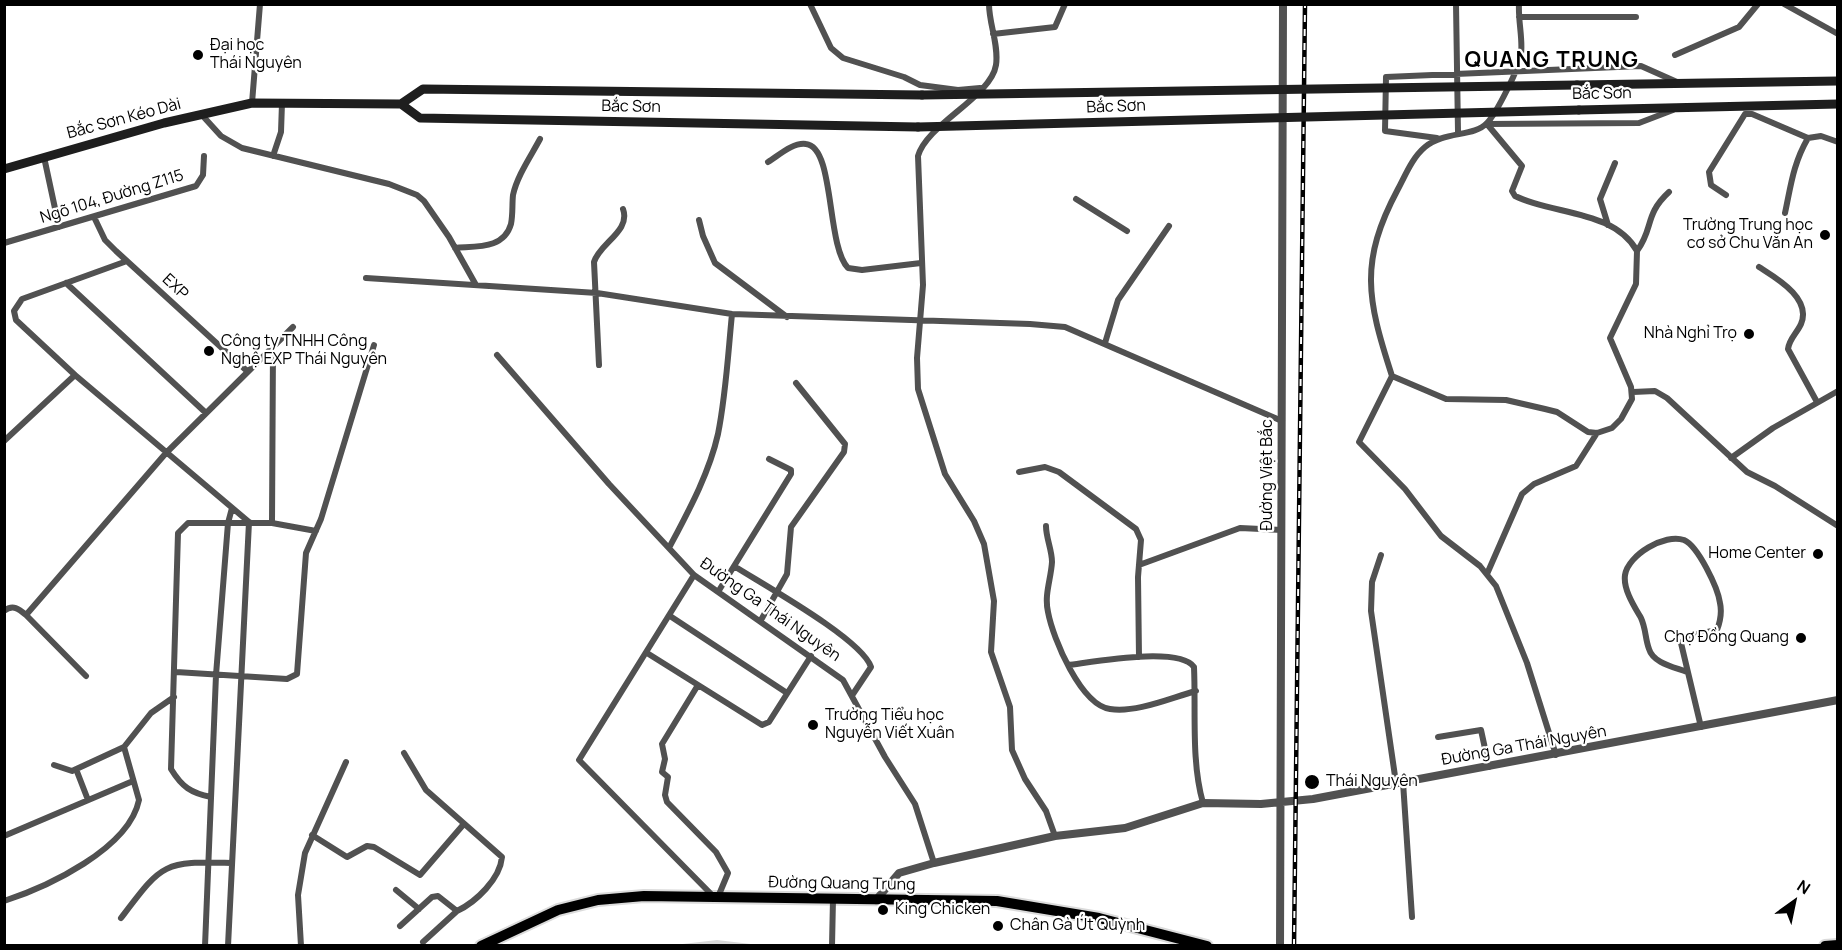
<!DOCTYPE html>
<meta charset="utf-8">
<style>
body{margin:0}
#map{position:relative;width:1842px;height:950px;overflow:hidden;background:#fff;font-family:Manrope,sans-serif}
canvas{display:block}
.frame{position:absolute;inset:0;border:6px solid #000;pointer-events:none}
.north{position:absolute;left:1764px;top:872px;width:60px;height:60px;-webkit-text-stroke:4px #fff;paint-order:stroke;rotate:33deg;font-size:16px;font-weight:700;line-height:24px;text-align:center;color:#000}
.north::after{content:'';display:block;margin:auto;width:21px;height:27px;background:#000;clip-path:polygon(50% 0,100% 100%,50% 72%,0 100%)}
</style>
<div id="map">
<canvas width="1842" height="950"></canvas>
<div class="frame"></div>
<div class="north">N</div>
</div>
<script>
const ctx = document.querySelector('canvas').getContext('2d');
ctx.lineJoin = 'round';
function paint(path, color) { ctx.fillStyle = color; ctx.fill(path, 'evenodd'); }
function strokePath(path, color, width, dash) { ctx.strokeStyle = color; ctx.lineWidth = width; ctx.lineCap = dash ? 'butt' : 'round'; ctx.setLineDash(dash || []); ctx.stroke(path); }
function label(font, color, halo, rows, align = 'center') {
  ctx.font = font + ' Manrope,sans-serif'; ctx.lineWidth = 4.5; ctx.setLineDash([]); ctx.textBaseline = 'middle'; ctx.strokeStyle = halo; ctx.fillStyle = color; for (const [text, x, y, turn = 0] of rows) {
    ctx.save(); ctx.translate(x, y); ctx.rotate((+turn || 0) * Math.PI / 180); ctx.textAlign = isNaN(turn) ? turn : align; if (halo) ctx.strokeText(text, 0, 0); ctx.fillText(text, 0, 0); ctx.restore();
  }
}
const green = new Path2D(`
 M 717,940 L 759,945 L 674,945 Z`);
const minor = new Path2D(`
 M 810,4 L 831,48 L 843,58 L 904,77 L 920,85 L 958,90 L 980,88
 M 989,4 C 989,24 999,45 996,65 C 991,97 927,124 918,156 L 923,285 L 917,358 L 918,389 L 945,474 L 974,521 L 984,544 L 994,601 L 991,652 L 1010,707 L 1012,750 L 1025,779 L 1046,811 L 1055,836
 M 1456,4 L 1458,132
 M 1519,4 C 1518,21 1523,39 1521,54 C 1520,67 1496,114 1487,123 C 1474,137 1444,131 1425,147 C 1412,158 1406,174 1398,189 C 1359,262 1367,299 1392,376 L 1359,442 L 1405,489 L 1441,536 L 1480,566 L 1496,586 L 1527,663 L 1556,755
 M 1784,4 L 1838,34
 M 1519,17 L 1636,17
 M 993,34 L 1055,27 L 1065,4
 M 1675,55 L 1739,27 L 1758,4
 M 252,103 L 260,4
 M 201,114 L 221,136 L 242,148 L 389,184 L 417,195 L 424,201 L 449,237 L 476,285
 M 1487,124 L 1639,123 L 1673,110
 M 1437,138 L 1385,131 L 1386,77 L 1641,66 L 1677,82
 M 273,156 L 281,132 L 282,103
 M 44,157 L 59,227
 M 768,162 C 778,156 793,142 806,144 C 835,147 826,245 848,268 L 862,270 L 921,263
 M 1726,195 L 1711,185 L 1709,172 L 1745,114 L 1752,114 L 1808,138
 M 1076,199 L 1127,231
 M 1785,213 C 1791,185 1793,164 1808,138 L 1821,136 L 1838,142
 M 94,217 L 105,240 L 116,251 L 247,371
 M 699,220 L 703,236 L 715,263 L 787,317
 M 1608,225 L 1600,199 L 1615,163
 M 4,243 L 196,186 L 203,175 L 204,156
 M 455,248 C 477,246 504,249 511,224 C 513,214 512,204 513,195 C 517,176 531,156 540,139
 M 1637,251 C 1654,228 1644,215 1669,192
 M 127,261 L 22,299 L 14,311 L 16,320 L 75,375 L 249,522
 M 1759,267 C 1776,278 1812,298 1801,324 C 1797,333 1789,339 1788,349 L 1817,402
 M 366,278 L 597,293 L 732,314 L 1030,324 L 1065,327 L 1282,421
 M 66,283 L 206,413
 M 1105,343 L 1118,300 L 1169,226
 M 497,355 L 609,484 L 694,575 L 843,680 L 885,757 L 915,804 L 934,863
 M 599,365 L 594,262 C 600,243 631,231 623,209
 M 1392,376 L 1446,399 L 1506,400 L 1545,409 L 1557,412 L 1588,432 L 1597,433 L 1612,428 L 1621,419 L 1632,399 L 1631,387 L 1610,338 L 1636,284 L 1637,251 C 1614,210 1554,215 1515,196 L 1512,191 L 1522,166 L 1487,124
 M 1633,392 L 1655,391 L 1667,398 L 1747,472 L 1775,486 L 1838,526
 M 4,441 L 75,375
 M 1731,458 L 1773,428 L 1838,391
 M 1019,472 L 1045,467 L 1059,472 L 1136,529 L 1141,540 L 1138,577 L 1139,657
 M 272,523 L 273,346
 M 1046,526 C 1046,538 1052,550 1052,562 C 1051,579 1044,595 1048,612 C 1053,639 1081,705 1110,709 C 1137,713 1170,698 1196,691
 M 669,548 C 688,512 709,474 718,434 C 726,394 728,354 732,314
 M 1381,555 L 1372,582 L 1371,611 L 1396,783
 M 1139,565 L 1240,528 L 1282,530
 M 734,566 C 762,584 862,639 871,667 L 853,694
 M 1487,574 L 1522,494 L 1534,484 L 1576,466 L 1597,433
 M 694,575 L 579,760 L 714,897
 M 718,592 L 791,474 L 791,470 L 769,459
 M 4,611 C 13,604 19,609 26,615 L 166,453 L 293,327
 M 26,615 L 86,676
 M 670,616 L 787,693
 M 761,620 L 787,574 L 791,527 L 844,452 L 845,444 L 796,383
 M 647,653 L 762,725 L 769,722 L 811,656
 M 1068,665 C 1093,662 1179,646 1194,667 C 1196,711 1191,761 1203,803
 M 176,672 L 287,679 L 297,674 L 306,553 L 321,519 L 374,345
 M 1687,672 C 1674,667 1653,663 1649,649 C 1645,638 1646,629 1641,618 C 1634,606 1623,589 1625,575 C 1628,555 1665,533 1684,540 C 1698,546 1718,588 1720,603 C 1722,612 1720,622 1717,630 L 1688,636 L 1681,643 L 1701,727
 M 698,685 L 662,744 L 665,759 L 662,772 L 668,777 L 665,795 L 667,802 L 716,852 L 728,873 L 718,897
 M 1438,737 L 1481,730 L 1489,767
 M 54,765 L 72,771 L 124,747
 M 76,769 L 88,800
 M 1403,782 L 1412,917
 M 211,797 C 191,793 182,787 171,769 L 178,533 L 188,523 L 272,523 L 316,531
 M 312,835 L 347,857 L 367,846 L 374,847 L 420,875 L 463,825
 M 4,836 L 133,781
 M 396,890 L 419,909
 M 4,901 C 47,887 129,849 139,800 L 124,747 L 151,713 L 174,697
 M 121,918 C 162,864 162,861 231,863
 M 400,926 L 432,897 L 438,896 L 457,911 C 476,902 500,879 502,857 L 426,790 L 404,753
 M 423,942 L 457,911
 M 205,946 L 216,675 L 228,523 L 232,508
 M 228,946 L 249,522
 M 301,946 L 298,895 L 305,853 L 346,762
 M 832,946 L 833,899`);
const tertiary = new Path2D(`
 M 876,900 L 899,873 L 934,863 L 1055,836 L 1125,828 L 1203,803 L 1261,804 L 1313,799 L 1838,700
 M 1280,946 L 1283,4`);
const secondary = new Path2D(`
 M 1577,85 L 1838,81
 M 401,104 L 420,118 L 918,127
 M 1579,110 L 1838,104
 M 4,169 L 164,123 L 252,103 L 401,104 L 423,89 L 922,95`);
const primary = new Path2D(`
 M 481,946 L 558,910 L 598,900 L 644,896 L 997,901 L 1099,918 L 1207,946
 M 1825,946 L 1838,945`);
const rail = new Path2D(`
 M 1294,946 L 1305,4`);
const secondaryBridge = new Path2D(`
 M 922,95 L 1577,85
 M 918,127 L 1579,110`);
const markers = [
 [198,55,6,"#000"],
 [1825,235,6,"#000"],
 [1749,334,6,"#000"],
 [209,351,6,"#000"],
 [1818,554,6,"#000"],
 [1801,638,6,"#000"],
 [813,725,6,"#000"],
 [1312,782,8,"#000"],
 [883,910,6,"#000"],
 [998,926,6,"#000"]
];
const poiNames = [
 ["Đại học",210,46],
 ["Thái Nguyên",210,64],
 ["Trường Trung học",1813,226,"right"],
 ["cơ sở Chu Văn An",1813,244,"right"],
 ["Nhà Nghỉ Trọ",1737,334,"right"],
 ["Công ty TNHH Công",221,342],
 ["Nghệ EXP Thái Nguyên",221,360],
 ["Home Center",1806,554,"right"],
 ["Chợ Đồng Quang",1789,638,"right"],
 ["Trường Tiểu học",825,716],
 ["Nguyễn Viết Xuân",825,734],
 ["Thái Nguyên",1326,782],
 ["King Chicken",895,910],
 ["Chân Gà Út Quỳnh",1010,926]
];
const streetNames = [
 ["Bắc Sơn",1602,94,-1],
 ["Bắc Sơn",631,107,1],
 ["Bắc Sơn",1116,107,-2],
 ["Bắc Sơn Kéo Dài",124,119,-15],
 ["Ngõ 104, Đường Z115",112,197,-17],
 ["EXP",175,287,43],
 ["Đường Việt Bắc",1268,475,-90],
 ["Đường Ga Thái Nguyên",770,610,35],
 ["Đường Ga Thái Nguyên",1524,746,-10],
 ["Đường Quang Trung",842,884,1]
];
const districtNames = [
 ["QUANG TRUNG",1552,61]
];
paint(green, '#d8d8d8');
strokePath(primary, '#dbdbdb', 14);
strokePath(minor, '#515151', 6);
strokePath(tertiary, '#515151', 8);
strokePath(secondary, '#1e1e1e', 9);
strokePath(primary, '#000', 10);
strokePath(rail, '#000', 4.5);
strokePath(rail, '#fff', 2, [7]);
strokePath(secondaryBridge, '#1e1e1e', 9);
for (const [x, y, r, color] of markers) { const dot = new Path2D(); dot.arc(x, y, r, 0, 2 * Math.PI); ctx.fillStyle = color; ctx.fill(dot); strokePath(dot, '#fff', 2); }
label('16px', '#000', '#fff', poiNames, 'left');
label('16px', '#000', '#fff', streetNames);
ctx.letterSpacing = '1.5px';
label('bold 22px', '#000', '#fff', districtNames);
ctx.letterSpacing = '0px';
</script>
